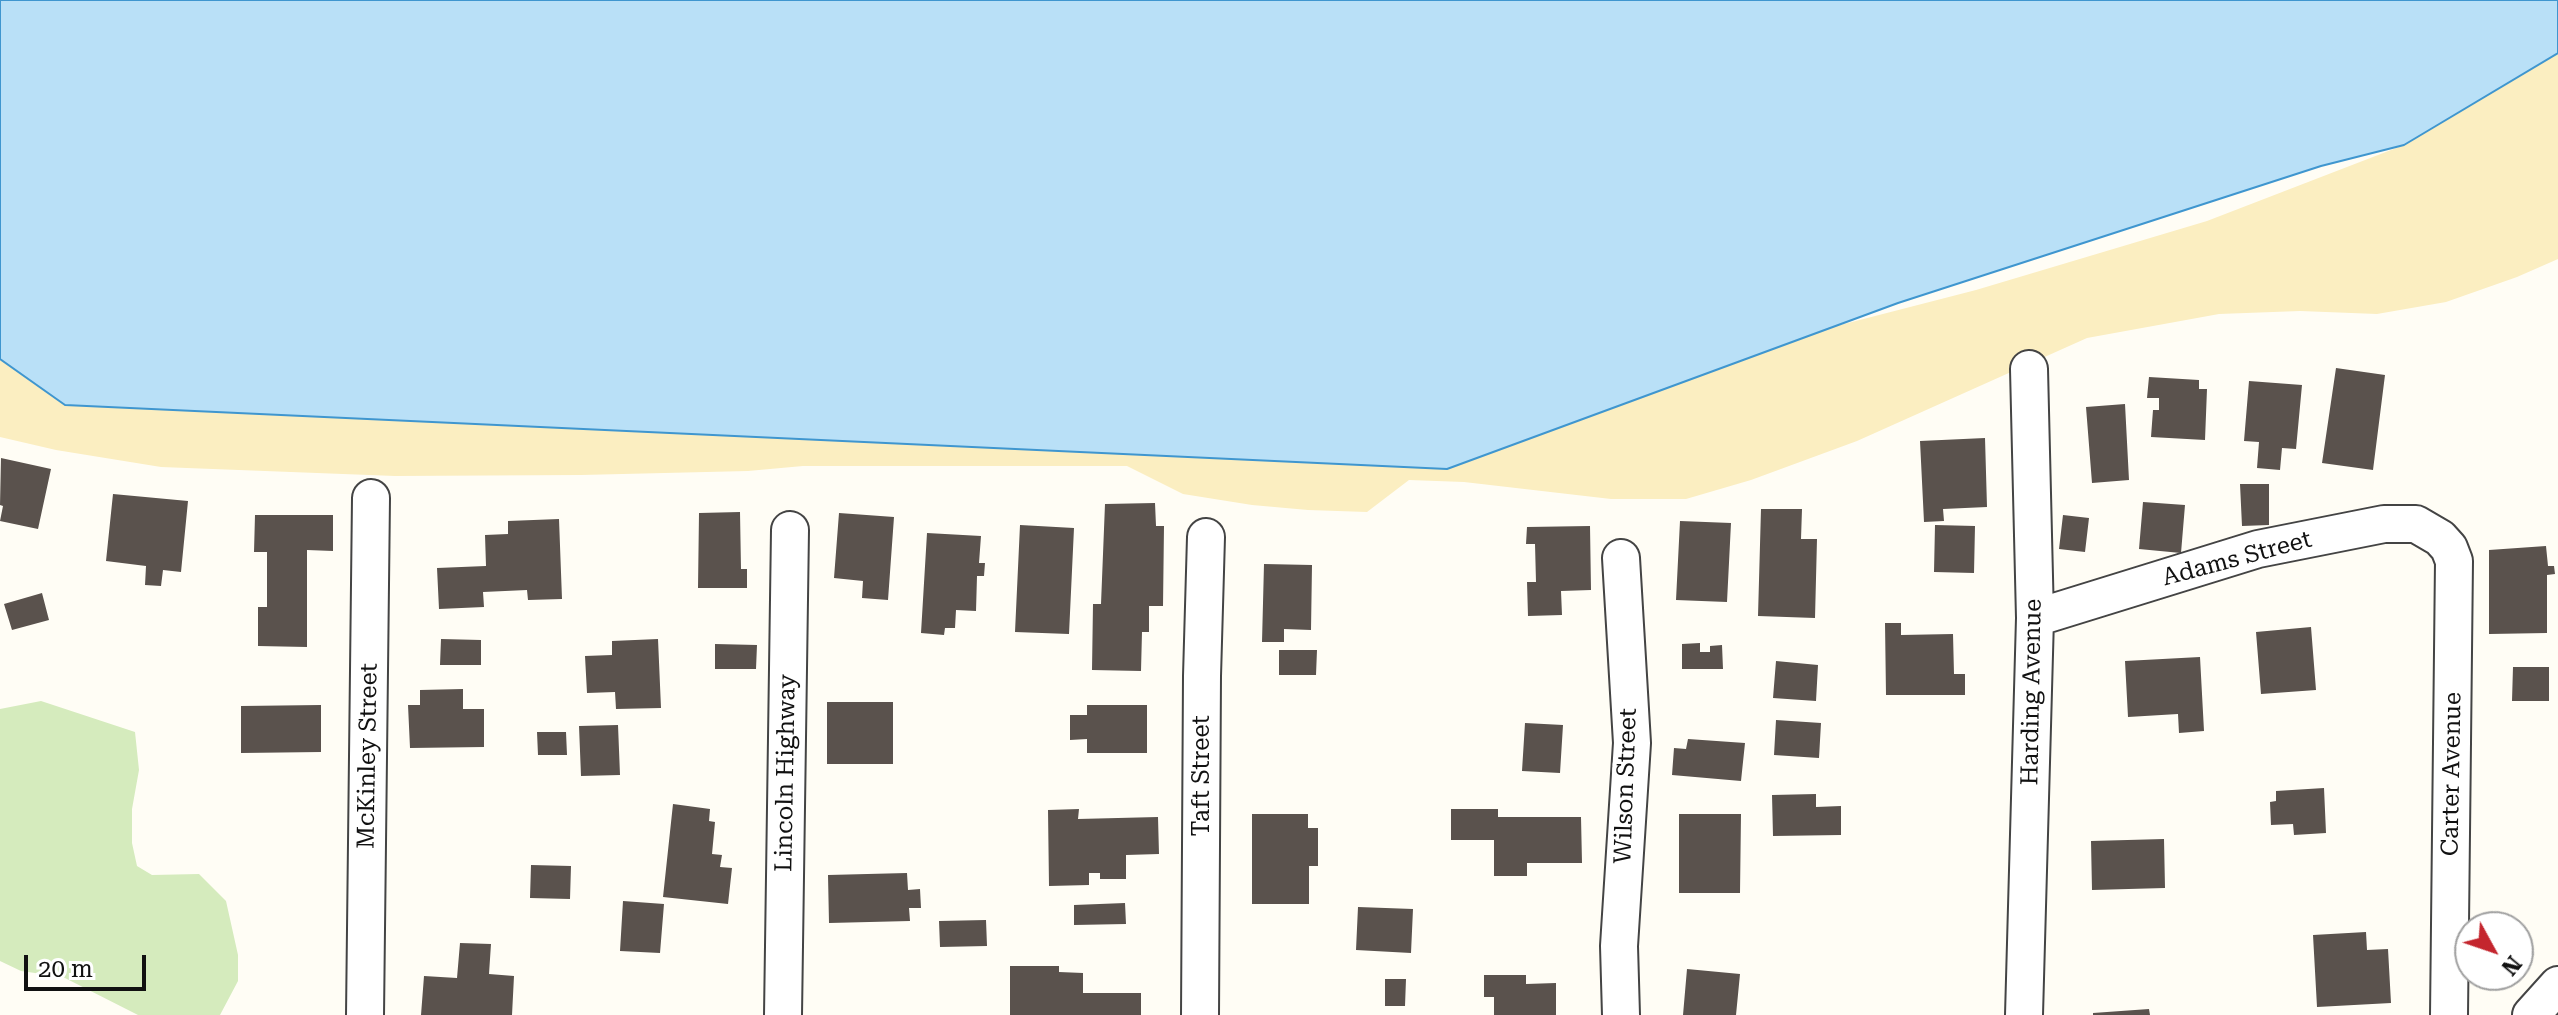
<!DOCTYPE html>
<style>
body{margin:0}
#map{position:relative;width:2558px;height:1015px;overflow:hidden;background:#fffdf5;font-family:"Roboto Serif",serif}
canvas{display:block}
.north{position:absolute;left:2454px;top:911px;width:80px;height:80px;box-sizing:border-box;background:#fff;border:2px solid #a0a0a0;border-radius:50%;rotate:130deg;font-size:22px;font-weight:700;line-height:32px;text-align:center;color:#111}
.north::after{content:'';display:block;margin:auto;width:28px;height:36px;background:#c4262e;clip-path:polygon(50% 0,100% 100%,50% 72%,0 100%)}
.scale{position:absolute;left:24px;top:955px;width:122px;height:36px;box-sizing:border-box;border:4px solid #111;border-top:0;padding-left:10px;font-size:24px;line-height:28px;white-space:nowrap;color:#111;-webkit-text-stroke:6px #fff;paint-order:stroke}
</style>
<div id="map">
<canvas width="2558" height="1015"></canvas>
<div class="north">N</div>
<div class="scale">20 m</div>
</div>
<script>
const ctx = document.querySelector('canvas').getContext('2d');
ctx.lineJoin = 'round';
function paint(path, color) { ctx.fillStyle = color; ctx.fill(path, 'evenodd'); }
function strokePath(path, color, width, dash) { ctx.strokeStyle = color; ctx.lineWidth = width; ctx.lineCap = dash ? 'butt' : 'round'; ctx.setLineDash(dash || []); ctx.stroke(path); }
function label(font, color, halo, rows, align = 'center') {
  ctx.font = font + ' "Roboto Serif",serif'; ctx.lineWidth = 8; ctx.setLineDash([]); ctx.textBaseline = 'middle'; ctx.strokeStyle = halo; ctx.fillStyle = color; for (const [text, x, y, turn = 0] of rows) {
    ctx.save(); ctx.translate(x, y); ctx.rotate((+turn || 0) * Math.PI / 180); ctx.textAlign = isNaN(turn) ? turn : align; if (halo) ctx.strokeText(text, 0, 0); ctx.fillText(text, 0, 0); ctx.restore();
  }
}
const green = new Path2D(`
 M 41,701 L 135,732 L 139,770 L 132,809 L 132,843 L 137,866 L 152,875 L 199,874 L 226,901 L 238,955 L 238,981 L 220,1015 L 138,1015 L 63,977 L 21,971 L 0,961 L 0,709 Z`);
const sand = new Path2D(`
 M 2558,53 L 2558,259 L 2517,277 L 2446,302 L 2377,314 L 2300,311 L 2219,314 L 2087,338 L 1857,441 L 1751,480 L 1686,499 L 1611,499 L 1464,482 L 1409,480 L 1367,512 L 1308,510 L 1252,505 L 1183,494 L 1127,466 L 803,466 L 748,471 L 581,475 L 395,476 L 161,467 L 56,450 L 0,437 L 0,290 L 1782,340 L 1976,290 L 2207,221 L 2404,145 Z`);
const water = new Path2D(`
 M 0,0 L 2558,0 L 2558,53 L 2404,145 L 2321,166 L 1898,303 L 1447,469 L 65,405 L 0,359 Z`);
const building = new Path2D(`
 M 2336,368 L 2385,375 L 2373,470 L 2322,463 Z
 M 2149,377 L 2199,380 L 2199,389 L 2207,389 L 2205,440 L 2151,437 L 2153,410 L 2159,410 L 2159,398 L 2147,398 Z
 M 2249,381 L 2302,385 L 2296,449 L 2282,448 L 2280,470 L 2257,468 L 2259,442 L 2244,441 Z
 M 2125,404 L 2129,480 L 2092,483 L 2086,407 Z
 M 1985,438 L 1987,507 L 1943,509 L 1944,521 L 1924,522 L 1920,441 Z
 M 1,458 L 51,469 L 38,529 L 0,521 L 3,506 L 0,505 Z
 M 2240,484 L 2269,484 L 2269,525 L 2242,526 Z
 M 113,494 L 188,501 L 181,572 L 163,570 L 161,586 L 145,585 L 146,566 L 106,561 Z
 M 2143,502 L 2185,505 L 2181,553 L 2139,549 Z
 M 1155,503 L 1156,526 L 1164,526 L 1163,606 L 1149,606 L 1149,632 L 1142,632 L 1141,671 L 1092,670 L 1093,604 L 1101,604 L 1105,504 Z
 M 1761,509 L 1802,509 L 1801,539 L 1817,539 L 1815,618 L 1758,616 Z
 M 740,512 L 741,569 L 747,569 L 747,588 L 698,588 L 699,513 Z
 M 839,513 L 894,517 L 888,600 L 862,598 L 863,581 L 834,578 Z
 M 255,515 L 333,515 L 333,551 L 307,550 L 307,647 L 258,646 L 258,607 L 267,607 L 267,552 L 254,552 Z
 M 2063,515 L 2089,518 L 2085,552 L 2059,549 Z
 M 559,519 L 562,599 L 528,600 L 527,590 L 483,592 L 484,607 L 439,609 L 437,568 L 486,566 L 485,535 L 508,534 L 508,521 Z
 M 1680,521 L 1731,523 L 1727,602 L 1676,600 Z
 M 1020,525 L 1074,528 L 1069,634 L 1015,632 Z
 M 1935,525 L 1975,526 L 1974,573 L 1934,572 Z
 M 1590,526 L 1591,590 L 1561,591 L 1562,615 L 1528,616 L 1527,582 L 1536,582 L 1535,544 L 1526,544 L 1527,527 Z
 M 927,533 L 981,536 L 979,563 L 985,563 L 984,576 L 977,576 L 976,611 L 956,610 L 955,628 L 945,628 L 944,635 L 921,633 Z
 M 2546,546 L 2548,566 L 2554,566 L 2555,574 L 2547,575 L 2547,633 L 2489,634 L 2489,550 Z
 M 1264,564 L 1312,565 L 1311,630 L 1284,629 L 1284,642 L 1262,642 Z
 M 42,593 L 49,620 L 12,630 L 4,604 Z
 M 1885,623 L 1901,623 L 1901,635 L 1953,634 L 1954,674 L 1965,674 L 1965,695 L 1886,695 Z
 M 2311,627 L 2316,690 L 2261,694 L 2256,632 Z
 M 441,639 L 481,640 L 481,665 L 440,665 Z
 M 658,639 L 661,708 L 616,709 L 615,692 L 587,693 L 585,656 L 612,655 L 612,641 Z
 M 1700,643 L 1700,652 L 1710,652 L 1710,646 L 1722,645 L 1723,669 L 1682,669 L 1682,644 Z
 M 715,644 L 757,645 L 756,669 L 715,669 Z
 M 1279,650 L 1317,650 L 1316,675 L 1279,675 Z
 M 2200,657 L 2204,731 L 2179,733 L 2178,714 L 2128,717 L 2125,661 Z
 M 1776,661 L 1818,665 L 1816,701 L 1773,698 Z
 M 2513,667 L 2549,667 L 2549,701 L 2512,701 Z
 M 463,689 L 463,709 L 484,709 L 484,747 L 410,748 L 408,705 L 420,705 L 420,690 Z
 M 827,702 L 893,702 L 893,764 L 827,764 Z
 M 321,705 L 321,752 L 241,753 L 241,706 Z
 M 1087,705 L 1147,705 L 1147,753 L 1087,753 L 1087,739 L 1070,740 L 1070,715 L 1087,715 Z
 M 1776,720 L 1821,723 L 1819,758 L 1774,755 Z
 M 1525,723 L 1563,725 L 1560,773 L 1522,771 Z
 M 618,725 L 620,775 L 581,776 L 579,726 Z
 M 537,732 L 566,732 L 567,755 L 538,755 Z
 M 1688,739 L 1745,743 L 1741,781 L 1672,775 L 1674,748 L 1686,749 Z
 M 2324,788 L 2326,833 L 2294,835 L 2293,824 L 2271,825 L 2270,802 L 2276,801 L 2276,791 Z
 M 1816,794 L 1816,807 L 1841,806 L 1841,835 L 1773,836 L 1772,795 Z
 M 673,804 L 710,809 L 709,821 L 715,822 L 712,854 L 722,855 L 720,867 L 732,868 L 728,904 L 663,897 Z
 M 1079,809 L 1078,819 L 1158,817 L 1159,854 L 1126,855 L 1126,879 L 1100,879 L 1100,873 L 1089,873 L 1089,885 L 1049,886 L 1048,810 Z
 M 1451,809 L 1498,809 L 1498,817 L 1581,817 L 1582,863 L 1527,863 L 1527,876 L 1494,876 L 1494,840 L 1451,840 Z
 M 1252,814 L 1308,814 L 1308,828 L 1318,828 L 1318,866 L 1309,866 L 1309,904 L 1252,904 Z
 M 1679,814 L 1741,814 L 1740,893 L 1679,893 Z
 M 2164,839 L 2165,888 L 2092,890 L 2091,841 Z
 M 531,865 L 571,866 L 570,899 L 530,898 Z
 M 907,873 L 908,890 L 920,889 L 921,908 L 909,908 L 910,921 L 829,923 L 828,875 Z
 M 623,901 L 664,904 L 660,953 L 620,951 Z
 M 1125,903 L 1126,924 L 1074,925 L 1074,905 Z
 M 1358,907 L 1413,909 L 1411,953 L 1356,950 Z
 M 986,920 L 987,946 L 940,947 L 939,921 Z
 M 2366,932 L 2367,950 L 2388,949 L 2391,1003 L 2317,1007 L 2313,935 Z
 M 460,943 L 491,944 L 489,974 L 514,976 L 512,1015 L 421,1015 L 424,976 L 457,978 Z
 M 1010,966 L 1059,966 L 1059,972 L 1083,973 L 1083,993 L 1141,993 L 1141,1015 L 1010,1015 Z
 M 1687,969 L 1740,974 L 1736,1015 L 1683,1015 Z
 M 1484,975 L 1526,975 L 1526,984 L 1556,983 L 1556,1015 L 1494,1015 L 1494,997 L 1484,997 Z
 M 1385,979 L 1406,979 L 1405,1006 L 1385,1006 Z
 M 2149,1009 L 2150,1015 L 2093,1015 L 2093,1013 Z`);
const minor = new Path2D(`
 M 1621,558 L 1632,743 L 1619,946 L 1621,1015
 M 2035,618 L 2258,549 L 2384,524 L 2416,524 L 2440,538 L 2449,548 L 2454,561 L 2449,1015
 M 365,1015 L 371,498
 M 783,1015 L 790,530
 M 1200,1015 L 1202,676 L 1206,537
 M 2024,1015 L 2035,618 L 2029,369
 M 2531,1015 L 2558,985`);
const streetNames = [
 ["Adams Street",2237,559,-15],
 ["Harding Avenue",2032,692,-89],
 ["McKinley Street",368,756,-89],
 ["Lincoln Highway",786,773,-89],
 ["Carter Avenue",2452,774,-89],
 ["Taft Street",1202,776,-90],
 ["Wilson Street",1626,786,-88]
];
paint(green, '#d5ebbd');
paint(sand, '#fbeec1');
paint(water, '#b9e0f7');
strokePath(water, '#3f96cf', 2);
paint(building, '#5a524d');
strokePath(minor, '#444', 40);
strokePath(minor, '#fff', 36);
label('24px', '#111', '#fff', streetNames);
</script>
